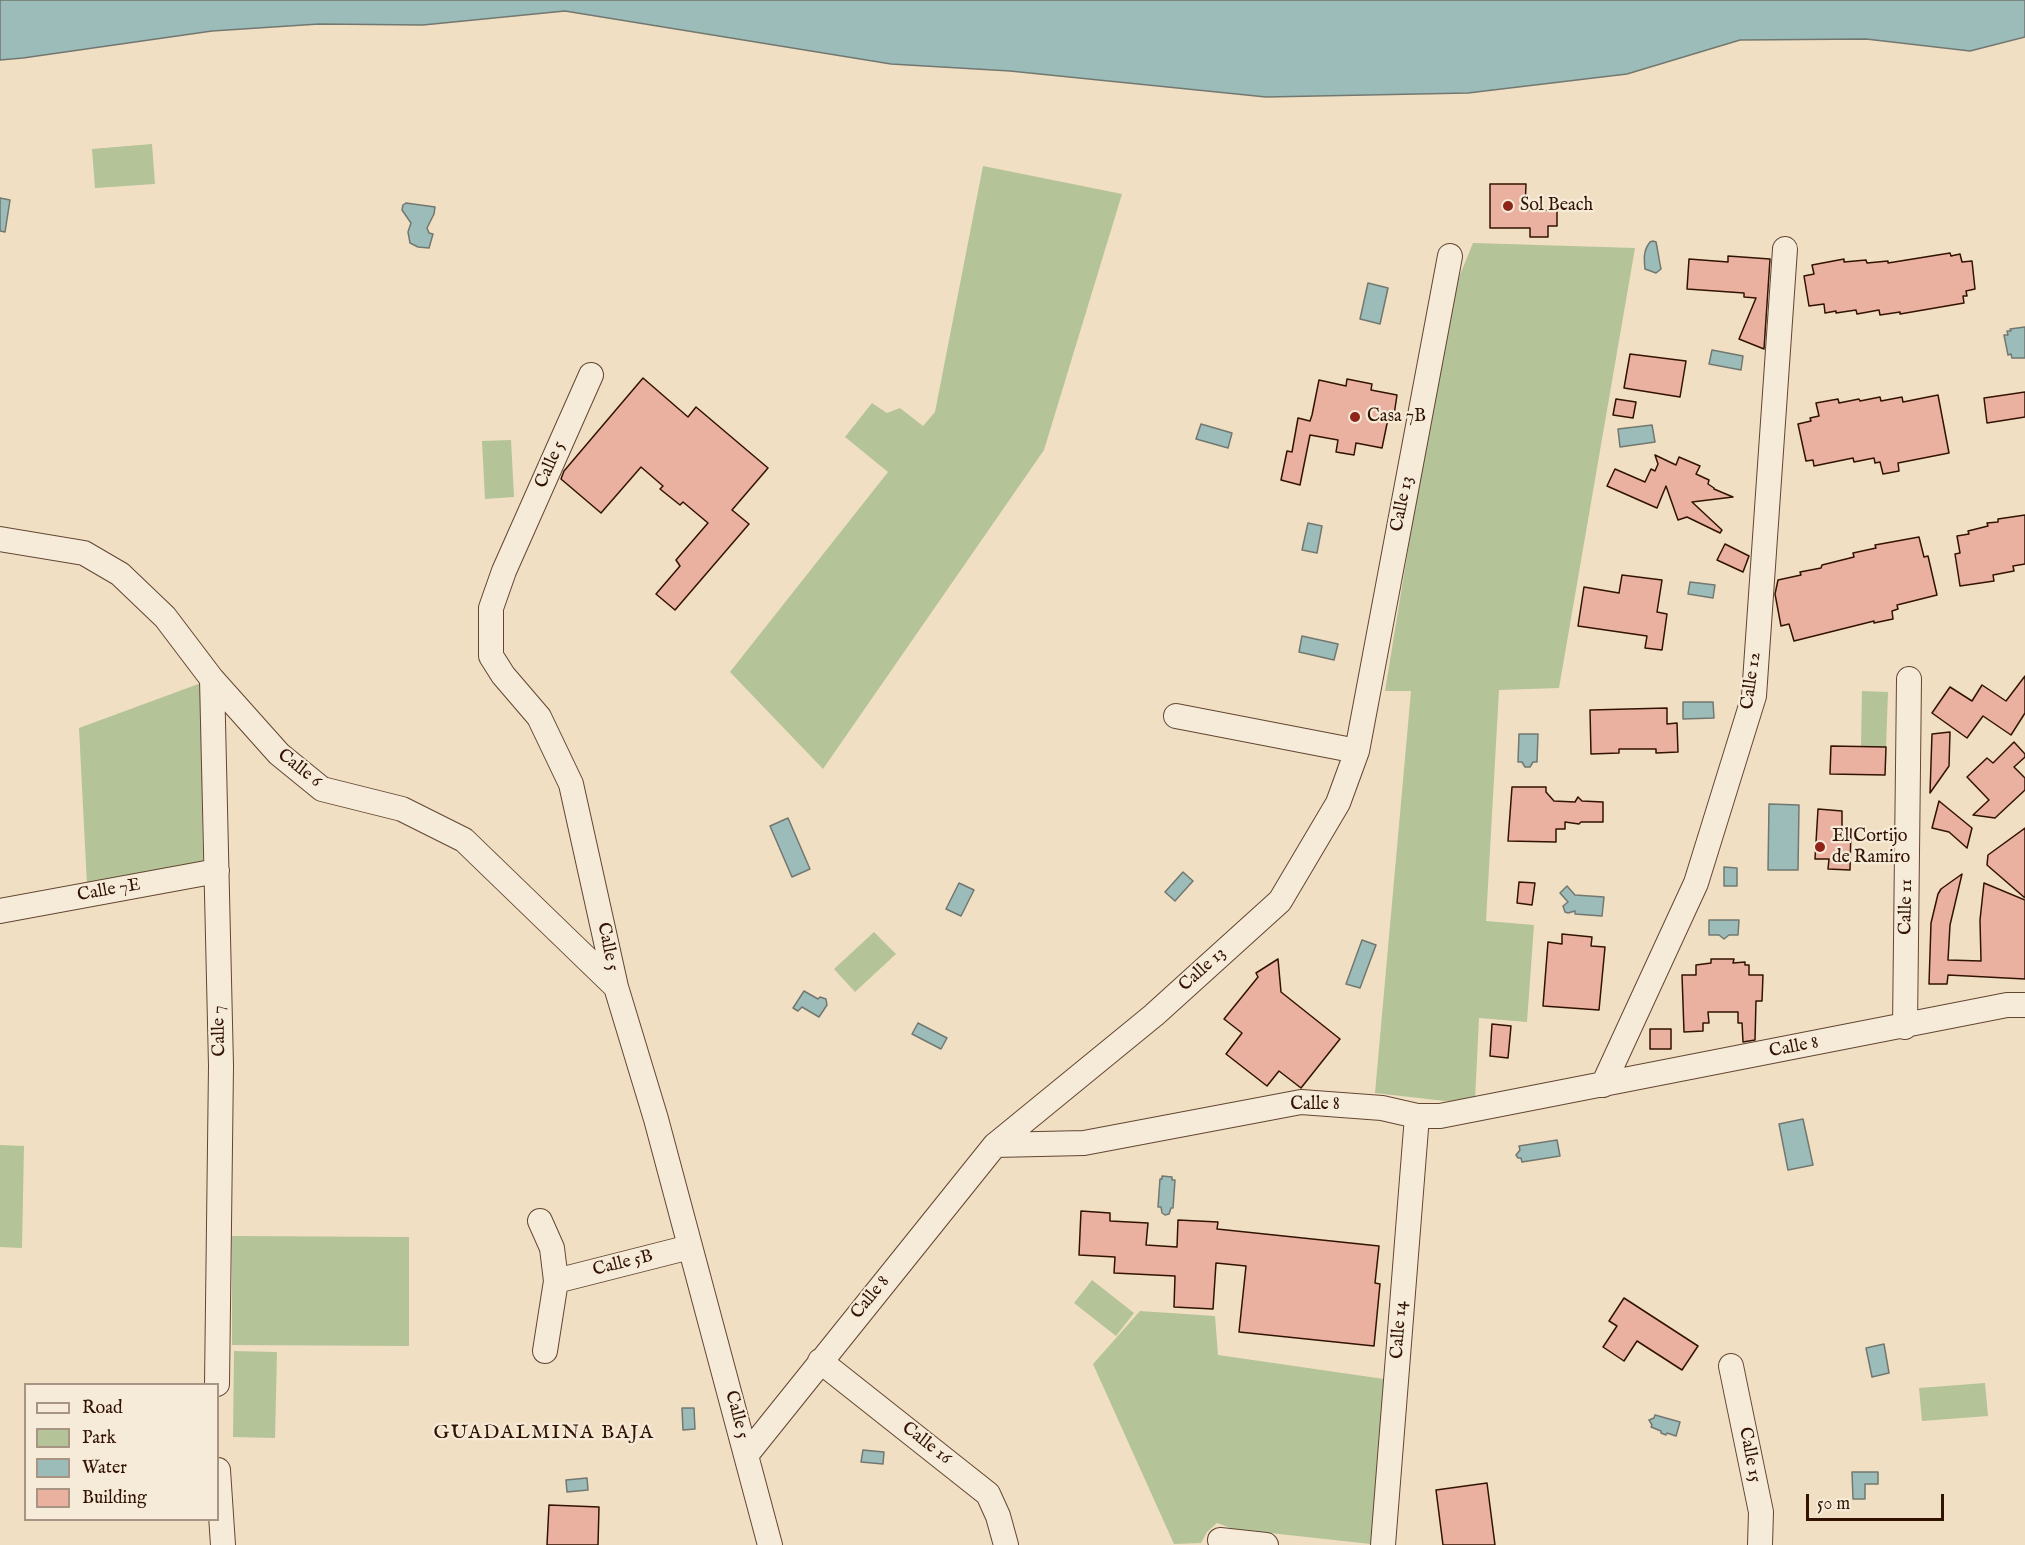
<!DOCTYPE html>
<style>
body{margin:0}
#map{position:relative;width:2025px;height:1545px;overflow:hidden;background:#f1dfc3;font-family:"IM FELL English",serif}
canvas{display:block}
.legend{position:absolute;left:24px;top:1383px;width:195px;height:138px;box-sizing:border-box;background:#f6ead8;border:2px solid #a89482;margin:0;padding:8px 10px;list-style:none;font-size:18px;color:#321302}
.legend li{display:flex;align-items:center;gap:12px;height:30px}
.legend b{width:30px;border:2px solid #a89482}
.scale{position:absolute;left:1806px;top:1494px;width:138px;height:27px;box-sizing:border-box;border:3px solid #321302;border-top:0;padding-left:8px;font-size:18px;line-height:21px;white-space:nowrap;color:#321302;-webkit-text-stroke:4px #f6ead8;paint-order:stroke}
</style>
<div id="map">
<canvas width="2025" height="1545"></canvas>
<ul class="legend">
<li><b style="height:8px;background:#f6ead8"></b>Road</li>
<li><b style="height:16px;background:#b4c398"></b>Park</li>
<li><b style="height:16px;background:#9cbcb9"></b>Water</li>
<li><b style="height:16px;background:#eab1a1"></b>Building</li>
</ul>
<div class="scale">50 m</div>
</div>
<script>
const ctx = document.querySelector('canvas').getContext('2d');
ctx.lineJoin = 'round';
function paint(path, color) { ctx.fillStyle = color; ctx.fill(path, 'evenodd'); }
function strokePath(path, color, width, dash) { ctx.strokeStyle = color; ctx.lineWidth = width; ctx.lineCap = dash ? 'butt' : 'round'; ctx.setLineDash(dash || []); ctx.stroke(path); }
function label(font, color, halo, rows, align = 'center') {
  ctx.font = font + ' "IM FELL English",serif'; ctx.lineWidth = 4.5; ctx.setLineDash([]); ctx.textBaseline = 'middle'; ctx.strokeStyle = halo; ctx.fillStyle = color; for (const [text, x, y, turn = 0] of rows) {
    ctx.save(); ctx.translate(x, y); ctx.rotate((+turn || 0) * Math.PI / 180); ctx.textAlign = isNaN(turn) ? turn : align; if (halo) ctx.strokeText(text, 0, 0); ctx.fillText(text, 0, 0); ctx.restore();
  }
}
const green = new Path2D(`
 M 152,144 L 155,184 L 95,188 L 92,149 Z
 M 983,166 L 1122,194 L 1044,450 L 823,769 L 730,672 L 888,472 L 845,437 L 872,403 L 887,413 L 900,408 L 923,426 L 935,412 Z
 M 1473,243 L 1635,248 L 1559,688 L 1499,690 L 1486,921 L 1534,925 L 1527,1022 L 1479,1018 L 1475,1100 L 1445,1101 L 1375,1093 L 1411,691 L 1385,691 L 1448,304 Z
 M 511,440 L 514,497 L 485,499 L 482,441 Z
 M 201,683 L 203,864 L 87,885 L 79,728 Z
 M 1862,691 L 1888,692 L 1886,748 L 1861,747 Z
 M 874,932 L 896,954 L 855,992 L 834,969 Z
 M 0,1145 L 24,1146 L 22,1248 L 0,1247 Z
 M 232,1236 L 409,1237 L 409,1346 L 232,1345 Z
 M 1092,1280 L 1134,1313 L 1116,1336 L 1074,1303 Z
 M 1140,1311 L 1215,1316 L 1218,1355 L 1384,1379 L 1371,1544 L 1233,1529 L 1217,1523 L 1207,1532 L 1201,1543 L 1174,1544 L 1093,1364 Z
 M 234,1351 L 277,1352 L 275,1438 L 233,1437 Z
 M 1985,1383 L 1988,1416 L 1922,1421 L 1919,1388 Z`);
const water = new Path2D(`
 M 0,0 L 2025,0 L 2025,37 L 1970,51 L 1866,39 L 1740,40 L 1627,74 L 1468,93 L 1266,97 L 1010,71 L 891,64 L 565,11 L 423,25 L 319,24 L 212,31 L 23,58 L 0,60 Z
 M 0,198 L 10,200 L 5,232 L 0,231 Z
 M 406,203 L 435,207 L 434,214 L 427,228 L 429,233 L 433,234 L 429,248 L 418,247 L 410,243 L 408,232 L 411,223 L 402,210 L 403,205 Z
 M 1653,241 L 1656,242 C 1658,251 1659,260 1661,269 L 1656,273 L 1645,269 C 1644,259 1643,251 1650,242 Z
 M 1368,283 L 1388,288 L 1380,324 L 1360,319 Z
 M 2025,327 L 2025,358 L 2012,358 L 2011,354 L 2008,355 L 2004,335 L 2008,335 L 2007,331 L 2011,331 L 2010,329 Z
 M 1712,350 L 1743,356 L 1741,370 L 1709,364 Z
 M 1201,424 L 1232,433 L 1228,448 L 1196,439 Z
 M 1652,425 L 1655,442 L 1620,447 L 1618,429 Z
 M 1308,523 L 1322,526 L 1317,553 L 1302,550 Z
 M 1690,582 L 1715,585 L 1713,598 L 1688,594 Z
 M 1302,636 L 1338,644 L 1334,660 L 1299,652 Z
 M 1683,702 L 1713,702 L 1714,718 L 1683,719 Z
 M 1519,734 L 1538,734 L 1537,762 L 1533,762 L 1530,767 L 1525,767 L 1522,762 L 1518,762 Z
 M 1769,804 L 1799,805 L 1798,870 L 1768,870 Z
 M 788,818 L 810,869 L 792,877 L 770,826 Z
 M 1724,867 L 1737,868 L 1737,886 L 1724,886 Z
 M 1183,872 L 1193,881 L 1175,901 L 1165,892 Z
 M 959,883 L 974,890 L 961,916 L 946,909 Z
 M 1567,886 L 1575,895 L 1604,897 L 1602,916 L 1575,914 L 1575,911 L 1568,913 L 1565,912 L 1563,906 L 1568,902 L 1560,893 Z
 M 1709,920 L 1739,920 L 1738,935 L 1729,935 L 1724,939 L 1719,935 L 1709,935 Z
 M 1362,940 L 1376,945 L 1360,988 L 1346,984 Z
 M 804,991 L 818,999 L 820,997 L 826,999 L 827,1005 L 819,1017 L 802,1007 L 798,1011 L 793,1008 Z
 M 918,1023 L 947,1038 L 941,1049 L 912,1034 Z
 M 1803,1119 L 1813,1165 L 1788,1170 L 1779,1124 Z
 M 1557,1140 L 1560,1156 L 1522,1162 L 1521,1158 L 1518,1158 L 1516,1155 L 1520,1150 L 1519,1146 Z
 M 1162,1176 L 1172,1177 L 1172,1180 L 1175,1180 L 1173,1208 L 1171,1208 L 1169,1214 L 1165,1215 L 1162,1213 L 1161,1207 L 1158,1207 L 1160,1179 L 1162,1179 Z
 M 1884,1344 L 1889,1373 L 1872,1377 L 1866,1348 Z
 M 682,1408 L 694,1408 L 695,1429 L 683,1430 Z
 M 1655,1415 L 1680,1422 L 1676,1436 L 1667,1433 L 1666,1435 L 1661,1433 L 1661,1431 L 1651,1427 L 1652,1425 L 1649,1420 L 1654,1418 Z
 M 863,1450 L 884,1452 L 883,1464 L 861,1462 Z
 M 1852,1472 L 1878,1472 L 1878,1484 L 1865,1484 L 1865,1499 L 1853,1499 Z
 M 587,1478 L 588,1490 L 567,1492 L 566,1480 Z`);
const building = new Path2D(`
 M 1490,184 L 1526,184 L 1525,210 L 1557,210 L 1557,226 L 1548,226 L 1548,237 L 1530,237 L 1530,228 L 1490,228 Z
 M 1950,253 L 1951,256 L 1960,254 L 1962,262 L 1972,261 L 1975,289 L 1966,291 L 1967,296 L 1963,296 L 1964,303 L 1900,314 L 1900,312 L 1880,315 L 1879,310 L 1857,314 L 1856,310 L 1836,313 L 1836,311 L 1825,313 L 1824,304 L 1809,306 L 1804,276 L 1814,274 L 1812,265 L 1844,259 L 1844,262 L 1866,260 L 1867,263 L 1888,261 L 1888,263 Z
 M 1728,256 L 1770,259 L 1764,349 L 1739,339 L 1756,298 L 1744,297 L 1744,293 L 1687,289 L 1689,259 L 1728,262 Z
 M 1630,354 L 1686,361 L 1680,397 L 1624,388 Z
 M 643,378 L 688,417 L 696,407 L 768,468 L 732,510 L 749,524 L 675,610 L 656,594 L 680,566 L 676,560 L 708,523 L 683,502 L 680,505 L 660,489 L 663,486 L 641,467 L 601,513 L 561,479 L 564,471 Z
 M 1347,379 L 1372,384 L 1371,390 L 1397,395 L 1394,415 L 1389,414 L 1382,448 L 1356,443 L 1354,455 L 1336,452 L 1338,440 L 1310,435 L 1300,485 L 1281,480 L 1287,451 L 1292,452 L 1298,418 L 1310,421 L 1312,415 L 1319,380 L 1346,386 Z
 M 2025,392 L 2025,417 L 1987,423 L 1984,398 Z
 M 1938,395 L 1949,453 L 1898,463 L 1899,471 L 1883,474 L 1880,462 L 1875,463 L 1874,458 L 1854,462 L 1853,458 L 1814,466 L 1813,460 L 1806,461 L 1798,424 L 1811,421 L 1810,418 L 1819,416 L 1816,403 L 1838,399 L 1839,403 L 1859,399 L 1860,401 L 1880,397 L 1881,401 L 1902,397 L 1903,402 Z
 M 1616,399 L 1636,402 L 1633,418 L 1613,415 Z
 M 1655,455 L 1676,465 L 1679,457 L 1700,466 L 1696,474 L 1709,480 L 1708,484 L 1714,488 L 1714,489 L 1733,497 L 1692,502 L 1722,530 L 1720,533 L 1687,517 L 1678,520 L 1666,486 L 1657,508 L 1607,486 L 1615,469 L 1645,482 L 1651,469 L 1655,471 L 1658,464 Z
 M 2025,515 L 2025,564 L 2013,566 L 2014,571 L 1993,575 L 1994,581 L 1960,586 L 1955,554 L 1960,553 L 1957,536 L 1969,534 L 1968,531 L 1988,526 L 1987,523 L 1998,522 L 1998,519 Z
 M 1919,537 L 1924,557 L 1928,556 L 1937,595 L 1897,605 L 1898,609 L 1892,611 L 1893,619 L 1874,623 L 1874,621 L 1794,641 L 1789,624 L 1781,626 L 1775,594 L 1778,580 L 1801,575 L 1800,572 L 1821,568 L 1822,565 L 1854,557 L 1853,553 L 1876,548 L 1875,545 Z
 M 1725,544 L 1749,556 L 1743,572 L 1717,560 Z
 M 1622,575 L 1662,580 L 1657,612 L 1667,614 L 1662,650 L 1645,648 L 1647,636 L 1578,626 L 1584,587 L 1619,593 Z
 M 2025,676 L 2025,713 L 2011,735 L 1983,716 L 1967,738 L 1932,713 L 1950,687 L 1972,701 L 1982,685 L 2006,701 Z
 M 1667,708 L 1667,724 L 1677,723 L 1678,752 L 1656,753 L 1656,749 L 1619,749 L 1619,753 L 1591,754 L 1590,710 Z
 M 1950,732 L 1949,766 L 1930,793 L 1932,734 Z
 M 2014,742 L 2025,754 L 2025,757 L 2014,767 L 2025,778 L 2025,790 L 1995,818 L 1973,815 L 1989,800 L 1967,777 L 1987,758 L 1993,763 Z
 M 1831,746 L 1886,747 L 1885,775 L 1830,774 Z
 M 1512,787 L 1546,787 L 1546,792 L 1554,801 L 1575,802 L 1578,797 L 1582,801 L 1603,802 L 1603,822 L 1581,822 L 1579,824 L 1565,822 L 1565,829 L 1556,829 L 1556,842 L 1508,841 Z
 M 1939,801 L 1972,828 L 1967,848 L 1949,832 L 1932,828 Z
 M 1818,809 L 1842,811 L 1842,827 L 1844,830 L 1851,829 L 1850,870 L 1828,869 L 1829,859 L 1815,859 Z
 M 2025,828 L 2025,898 L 1987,865 L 1988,855 Z
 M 1962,874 L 1950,925 L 1948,960 L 1981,961 L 1980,920 L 1984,883 L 2025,900 L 2025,979 L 1948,975 L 1947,984 L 1929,984 L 1931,923 L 1938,894 L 1941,889 Z
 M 1519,882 L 1535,883 L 1532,905 L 1517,903 Z
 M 1562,934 L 1592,937 L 1591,946 L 1605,947 L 1599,1010 L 1543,1006 L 1548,942 L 1562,944 Z
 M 1278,959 L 1281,992 L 1340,1039 L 1301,1088 L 1279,1071 L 1267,1086 L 1226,1054 L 1242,1033 L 1224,1019 L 1258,977 L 1256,973 Z
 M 1711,959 L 1734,959 L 1733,963 L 1745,962 L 1745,965 L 1749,965 L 1749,975 L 1763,975 L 1762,1001 L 1756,1001 L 1755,1040 L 1743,1042 L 1742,1023 L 1738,1023 L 1738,1012 L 1708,1012 L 1709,1023 L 1703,1023 L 1703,1031 L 1684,1032 L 1682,975 L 1696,975 L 1696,965 L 1711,963 Z
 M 1492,1024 L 1511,1026 L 1508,1058 L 1490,1056 Z
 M 1650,1029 L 1671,1029 L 1671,1049 L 1650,1049 Z
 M 1081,1211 L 1110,1213 L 1110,1221 L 1148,1223 L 1146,1245 L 1177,1247 L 1178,1220 L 1218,1222 L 1217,1229 L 1379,1246 L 1375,1283 L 1380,1284 L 1374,1346 L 1239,1332 L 1246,1266 L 1216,1263 L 1213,1309 L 1174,1307 L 1175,1276 L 1114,1273 L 1115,1257 L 1079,1255 Z
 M 1624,1298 L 1698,1346 L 1682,1370 L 1637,1341 L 1624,1361 L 1603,1347 L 1617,1326 L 1609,1321 Z
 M 1487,1483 L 1495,1545 L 1443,1545 L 1436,1490 Z
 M 549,1505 L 599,1507 L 598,1545 L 547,1545 Z`);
const minor = new Path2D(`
 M 591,375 L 504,571 L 491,608 L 491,656 L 503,675 L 539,717 L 571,784 L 616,987 L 656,1119 L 770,1545
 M 0,539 L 84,553 L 120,574 L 165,617 L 212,679 L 279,754 L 322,789 L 402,809 L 464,840 L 616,987
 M 212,679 L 221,1066 L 217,1384
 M 1357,751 L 1450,256
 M 0,911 L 217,871
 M 1905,1027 L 1909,679
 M 1603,1085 L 1696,883 L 1754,696 L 1785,249
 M 995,1145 L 1154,1015 L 1280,901 L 1338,803 L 1357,751 L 1176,716
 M 540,1221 L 552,1248 L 556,1281 L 690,1247
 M 545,1351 L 556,1281
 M 820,1361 L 988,1494 L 998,1516 L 1006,1545
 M 1731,1366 L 1761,1512 L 1760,1545
 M 747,1454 L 995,1145 L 1084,1143 L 1301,1102 L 1382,1108 L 1417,1116 L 1440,1116 L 2007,1005 L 2025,1005
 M 218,1470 L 223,1545
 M 1220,1540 L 1266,1545
 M 1383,1545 L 1417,1116`);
const markers = [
 [1508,206,6,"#8f2418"],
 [1355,417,6,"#8f2418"],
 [1820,847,6,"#8f2418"]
];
const poiNames = [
 ["Sol Beach",1520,206],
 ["Casa 7B",1367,417],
 ["El Cortijo",1832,837],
 ["de Ramiro",1832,858]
];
const streetNames = [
 ["Calle 5",551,465,-66],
 ["Calle 13",1403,504,-79],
 ["Calle 12",1752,681,-82],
 ["Calle 6",299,769,38],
 ["Calle 7E",109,891,-10],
 ["Calle 11",1907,907,-89],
 ["Calle 5",607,947,78],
 ["Calle 13",1203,970,-42],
 ["Calle 7",220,1031,-91],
 ["Calle 8",1794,1048,-11],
 ["Calle 8",1315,1105],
 ["Calle 5B",623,1264,-14],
 ["Calle 8",871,1298,-51],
 ["Calle 14",1400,1330,-86],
 ["Calle 5",736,1415,75],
 ["Calle 16",926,1444,38],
 ["Calle 15",1749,1455,79]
];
const neighbourhoodNames = [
 ["GUADALMINA BAJA",544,1434]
];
paint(green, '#b4c398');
paint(water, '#9cbcb9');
strokePath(water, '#727870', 1.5);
paint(building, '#eab1a1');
strokePath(building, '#321302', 1.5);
strokePath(minor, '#624632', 26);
strokePath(minor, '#f6ead8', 24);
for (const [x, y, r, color] of markers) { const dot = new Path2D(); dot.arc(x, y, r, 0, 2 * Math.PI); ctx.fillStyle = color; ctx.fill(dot); strokePath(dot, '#f6ead8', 2); }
label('18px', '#321302', '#f6ead8', poiNames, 'left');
label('18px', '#321302', '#f6ead8', streetNames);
ctx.letterSpacing = '1.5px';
label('20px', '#321302', '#f6ead8', neighbourhoodNames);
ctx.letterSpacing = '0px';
</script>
